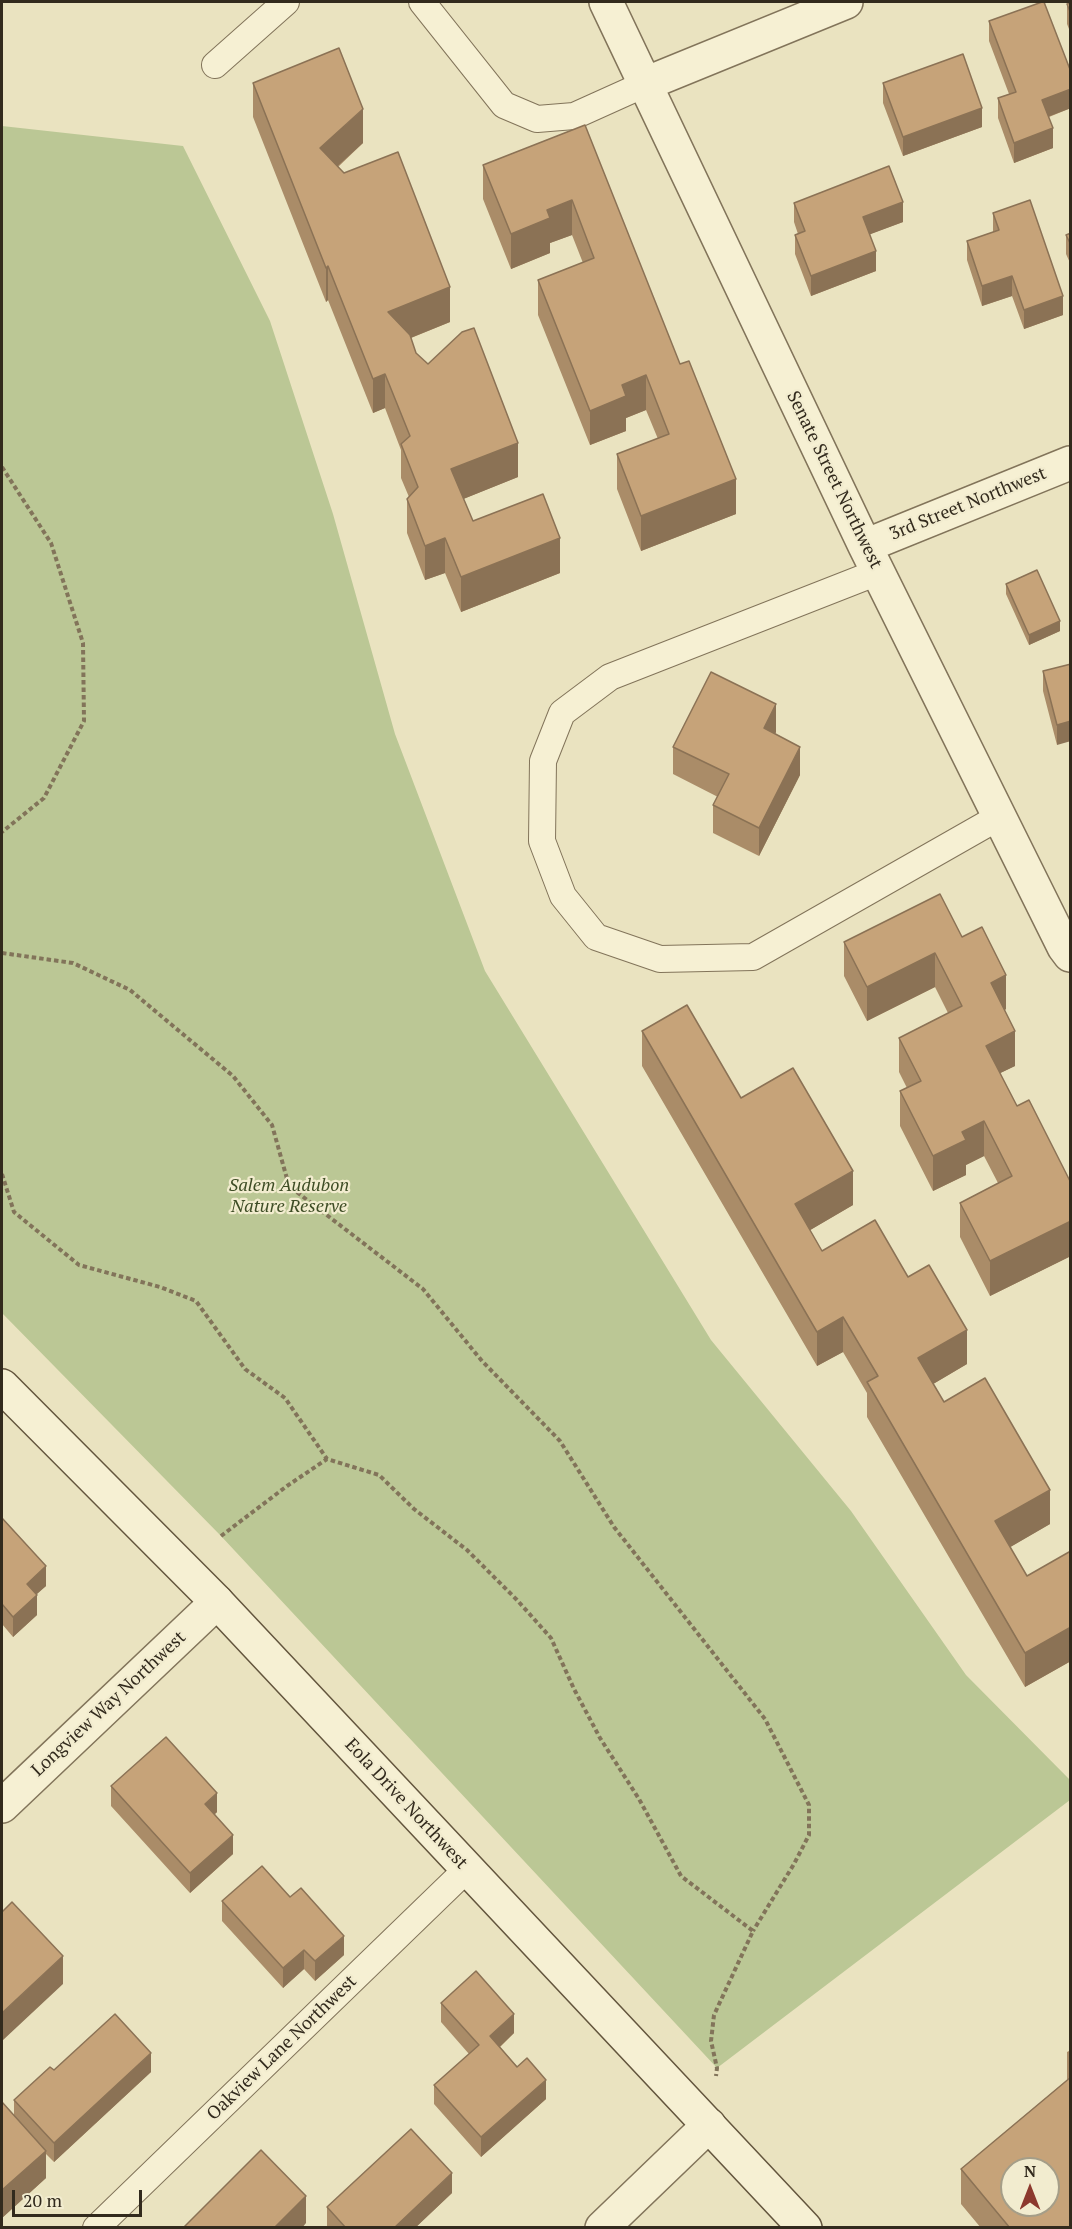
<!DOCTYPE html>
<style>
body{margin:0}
#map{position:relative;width:1072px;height:2229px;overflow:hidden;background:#eae3c0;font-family:"PT Serif",serif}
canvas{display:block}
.frame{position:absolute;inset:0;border:3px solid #322a1d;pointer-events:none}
.north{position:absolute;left:1000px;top:2157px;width:60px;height:60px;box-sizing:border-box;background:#f2eccf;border:2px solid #a59e88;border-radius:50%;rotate:0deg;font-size:16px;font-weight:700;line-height:24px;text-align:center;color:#322a1d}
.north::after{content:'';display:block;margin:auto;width:21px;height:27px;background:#8c392e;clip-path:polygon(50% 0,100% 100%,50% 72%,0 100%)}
.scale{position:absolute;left:12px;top:2190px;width:130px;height:27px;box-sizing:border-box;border:3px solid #322a1d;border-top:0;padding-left:8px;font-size:18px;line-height:21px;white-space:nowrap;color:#322a1d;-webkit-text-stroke:4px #f2eccf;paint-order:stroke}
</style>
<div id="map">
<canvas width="1072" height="2229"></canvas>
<div class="frame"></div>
<div class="north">N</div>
<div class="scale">20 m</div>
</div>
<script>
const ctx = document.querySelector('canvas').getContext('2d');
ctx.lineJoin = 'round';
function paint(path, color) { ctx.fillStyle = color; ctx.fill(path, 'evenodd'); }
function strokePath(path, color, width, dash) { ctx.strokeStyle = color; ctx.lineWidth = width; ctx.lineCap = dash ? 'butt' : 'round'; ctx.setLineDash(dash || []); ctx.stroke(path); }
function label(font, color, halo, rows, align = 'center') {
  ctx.font = font + ' "PT Serif",serif'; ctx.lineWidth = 4.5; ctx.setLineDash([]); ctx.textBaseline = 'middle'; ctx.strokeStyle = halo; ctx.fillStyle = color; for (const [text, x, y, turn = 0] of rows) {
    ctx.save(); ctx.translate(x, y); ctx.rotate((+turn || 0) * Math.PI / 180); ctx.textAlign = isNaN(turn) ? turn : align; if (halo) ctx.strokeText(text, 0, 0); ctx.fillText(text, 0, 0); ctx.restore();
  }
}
const green = new Path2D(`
 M 2,126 L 183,146 L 270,321 L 333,514 L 395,734 L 485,971 L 711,1340 L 851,1511 L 966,1675 L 1070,1780 L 1070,1800 L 717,2068 L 221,1536 L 2,1313 Z`);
const path = new Path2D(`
 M 2,467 L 51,543 L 83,643 L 84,721 L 44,798 L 2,832
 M 2,953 L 73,963 L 130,990 L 233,1076 L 272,1125 L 289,1186 L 423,1289 L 482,1361 L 560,1441 L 614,1527 L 765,1719 L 809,1805 L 809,1835 L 794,1864 L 753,1931
 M 2,1174 L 14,1212 L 79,1265 L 160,1287 L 196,1301 L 245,1369 L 285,1398 L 327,1459 L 379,1475 L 414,1509 L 467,1550 L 517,1600 L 551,1638 L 574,1689 L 600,1738 L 639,1799 L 681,1876 L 753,1931 L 714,2015 L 711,2041 L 717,2068 L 716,2076
 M 221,1536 L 287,1486 L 327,1459`);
const service = new Path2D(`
 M 422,2 L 504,105 L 537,119 L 574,116 L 645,84
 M 215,65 L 286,2
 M 878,572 L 610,677 L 562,713 L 543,761 L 542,841 L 563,896 L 596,937 L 660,959 L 753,957 L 999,817
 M 96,2228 L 467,1869`);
const minor = new Path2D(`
 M 606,2 L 865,546 L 1064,947 L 1070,955
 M 645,84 L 846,2
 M 865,546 L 1070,463
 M 2,1806 L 217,1602
 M 602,2228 L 709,2125`);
const secondary = new Path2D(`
 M 2,1386 L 217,1602 L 805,2228`);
const wall = new Path2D(`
 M 1071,3 L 1071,34 L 1067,24 L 1067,4 Z
 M 989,21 L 1071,72 L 1071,108 L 1049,117 L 1053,148 L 1014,163 L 998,118 L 998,98 L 1009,94 L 989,41 Z
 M 253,83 L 363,143 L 338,167 L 450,322 L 411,338 L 416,353 L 518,477 L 463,499 L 473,521 L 560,573 L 461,612 L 445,573 L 425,580 L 407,533 L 407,499 L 409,497 L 401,478 L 401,450 L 385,408 L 373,413 L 328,300 L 326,302 L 253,117 Z
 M 883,83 L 982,127 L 903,156 L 883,103 Z
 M 585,125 L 736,514 L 641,551 L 617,489 L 617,454 L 658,439 L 646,410 L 626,418 L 626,431 L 590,445 L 538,315 L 538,280 L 583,263 L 572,235 L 550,243 L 550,253 L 511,269 L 483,199 L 483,165 Z
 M 794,203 L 903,222 L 870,234 L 876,271 L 811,296 L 795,254 L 795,235 L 798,234 L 794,222 Z
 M 993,213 L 1063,315 L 1024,329 L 1012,296 L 982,306 L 967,260 L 967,241 L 993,232 Z
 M 1071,233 L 1071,265 L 1066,254 L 1066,235 Z
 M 1006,584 L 1060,631 L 1029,645 L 1006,594 Z
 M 1071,664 L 1057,745 L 1043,691 L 1043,671 Z
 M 776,732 L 775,734 L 800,775 L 759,856 L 713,833 L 713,805 L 718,797 L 673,774 L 673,747 Z
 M 962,937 L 1006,1009 L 1005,1010 L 1015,1066 L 1000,1073 L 1017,1106 L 1071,1183 L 1071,1256 L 990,1296 L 960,1237 L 960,1203 L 998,1183 L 984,1156 L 966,1165 L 966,1175 L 933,1191 L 900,1126 L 900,1091 L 907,1088 L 899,1072 L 899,1038 L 948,1013 L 935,987 L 867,1021 L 844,976 L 844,942 Z
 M 642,1031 L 741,1098 L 853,1205 L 810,1230 L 822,1251 L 908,1277 L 967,1364 L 933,1384 L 944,1402 L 1050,1524 L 1010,1547 L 1027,1576 L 1071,1554 L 1071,1661 L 1025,1687 L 867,1417 L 867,1393 L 843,1352 L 817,1366 L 642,1066 Z
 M 2,1518 L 46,1586 L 36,1594 L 37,1615 L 13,1637 L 2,1624 Z
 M 111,1786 L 217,1812 L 215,1814 L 233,1854 L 190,1893 L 111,1806 Z
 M 290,1897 L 344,1955 L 315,1981 L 304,1969 L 283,1988 L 222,1921 L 222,1901 Z
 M 441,2003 L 514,2033 L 500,2047 L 546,2099 L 481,2157 L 434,2104 L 434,2085 L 469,2054 L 441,2022 Z
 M 1071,2050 L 1071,2228 L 981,2228 L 961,2204 L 961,2169 L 1067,2080 L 1067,2052 Z
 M 54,2070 L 151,2072 L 54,2162 L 46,2154 L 46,2178 L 2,2218 L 2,2102 L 14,2115 L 14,2100 Z
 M 452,2193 L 415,2228 L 328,2228 L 327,2226 L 327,2207 Z`);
const shadedWall = new Path2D(`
 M 1071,89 L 1071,108 L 1042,119 L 1042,100 Z
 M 982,108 L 982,127 L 903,156 L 903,137 Z
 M 363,109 L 363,143 L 320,182 L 320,148 Z
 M 1053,128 L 1053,148 L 1014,163 L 1014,143 Z
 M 572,200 L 572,235 L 550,243 L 550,253 L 511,269 L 511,234 L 547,210 Z
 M 903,202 L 903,222 L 863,237 L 863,217 Z
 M 876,251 L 876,271 L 811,296 L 811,276 Z
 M 328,266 L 328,300 L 326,302 L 326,268 Z
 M 1012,276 L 1012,296 L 982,306 L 982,286 Z
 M 450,287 L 450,322 L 388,347 L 388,312 Z
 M 1063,296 L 1063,315 L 1024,329 L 1024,310 Z
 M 385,374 L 385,408 L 373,413 L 373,379 Z
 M 646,375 L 646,410 L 626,418 L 626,431 L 590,445 L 590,411 L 622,385 Z
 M 518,443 L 518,477 L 451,504 L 451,469 Z
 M 736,479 L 736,514 L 641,551 L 641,516 Z
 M 445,538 L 445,573 L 425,580 L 425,546 Z
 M 560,538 L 560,573 L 461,612 L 461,577 Z
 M 1060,621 L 1060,631 L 1029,645 L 1029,635 Z
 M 776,704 L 776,732 L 764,756 L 764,728 Z
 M 1071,721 L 1071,741 L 1057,745 L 1057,725 Z
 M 800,747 L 800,775 L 759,856 L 759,828 Z
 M 935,953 L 935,987 L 867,1021 L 867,987 Z
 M 1006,975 L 1006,1009 L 991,1017 L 991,983 Z
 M 1015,1031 L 1015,1066 L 986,1080 L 986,1046 Z
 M 984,1121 L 984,1156 L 966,1165 L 966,1175 L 933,1191 L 933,1156 L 962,1132 Z
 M 853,1171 L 853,1205 L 795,1239 L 795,1204 Z
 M 1071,1221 L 1071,1256 L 990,1296 L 990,1261 Z
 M 843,1317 L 843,1352 L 817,1366 L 817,1332 Z
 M 967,1330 L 967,1364 L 918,1393 L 918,1358 Z
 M 1050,1490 L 1050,1524 L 995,1556 L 995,1521 Z
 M 46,1566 L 46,1586 L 27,1603 L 27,1584 Z
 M 37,1595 L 37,1615 L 13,1637 L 13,1617 Z
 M 1071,1627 L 1071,1661 L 1025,1687 L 1025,1653 Z
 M 217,1793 L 217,1812 L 205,1823 L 205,1804 Z
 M 233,1835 L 233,1854 L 190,1893 L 190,1873 Z
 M 344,1936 L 344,1955 L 315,1981 L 315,1961 Z
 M 304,1950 L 304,1969 L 283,1988 L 283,1968 Z
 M 63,1956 L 63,1984 L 2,2041 L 2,2013 Z
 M 514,2014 L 514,2033 L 490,2056 L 490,2036 Z
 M 151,2053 L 151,2072 L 54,2162 L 54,2143 Z
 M 546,2080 L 546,2099 L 481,2157 L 481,2137 Z
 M 46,2151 L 46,2178 L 2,2218 L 2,2190 Z
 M 452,2173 L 452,2193 L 415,2228 L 394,2228 Z
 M 306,2196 L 306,2223 L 302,2228 L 274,2228 Z`);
const building = new Path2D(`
 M 1042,2 L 1044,2 L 1071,72 L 1071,89 L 1042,100 L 1053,128 L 1014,143 L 998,98 L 1016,92 L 989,21 Z
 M 1071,3 L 1071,14 L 1067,4 Z
 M 339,48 L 363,109 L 320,148 L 344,173 L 398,152 L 450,287 L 388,312 L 410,335 L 416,353 L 428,364 L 462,332 L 474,328 L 518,443 L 451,469 L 473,521 L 543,494 L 560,538 L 461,577 L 445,538 L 425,546 L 407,499 L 418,487 L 401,444 L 410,436 L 385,374 L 373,379 L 328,266 L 326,268 L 253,83 Z
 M 963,54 L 982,108 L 903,137 L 883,83 Z
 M 585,125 L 680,364 L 689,361 L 736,479 L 641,516 L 617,454 L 669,434 L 646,375 L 622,385 L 626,396 L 590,411 L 538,280 L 594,258 L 572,200 L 547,210 L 550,218 L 511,234 L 483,165 Z
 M 889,166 L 903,202 L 863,217 L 876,251 L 811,276 L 795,235 L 805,231 L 794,203 Z
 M 1030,200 L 1063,296 L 1024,310 L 1012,276 L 982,286 L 967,241 L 999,230 L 993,213 Z
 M 1071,233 L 1071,245 L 1066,235 Z
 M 1037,570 L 1060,621 L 1029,635 L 1006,584 Z
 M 1071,664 L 1071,721 L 1057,725 L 1043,671 Z
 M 711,672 L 776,704 L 764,728 L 800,747 L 759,828 L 713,805 L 729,774 L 673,747 Z
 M 940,894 L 962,937 L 982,927 L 1006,975 L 991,983 L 1015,1031 L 986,1046 L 1017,1106 L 1029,1100 L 1071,1183 L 1071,1221 L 990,1261 L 960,1203 L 1012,1176 L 984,1121 L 962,1132 L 966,1140 L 933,1156 L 900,1091 L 921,1081 L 899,1038 L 962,1006 L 935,953 L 867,987 L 844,942 Z
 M 687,1005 L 741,1098 L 793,1068 L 853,1171 L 795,1204 L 822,1251 L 875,1220 L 908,1277 L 929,1265 L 967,1330 L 918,1358 L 944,1402 L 985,1378 L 1050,1490 L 995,1521 L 1027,1576 L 1069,1552 L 1071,1554 L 1071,1627 L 1025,1653 L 867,1382 L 878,1376 L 843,1317 L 817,1332 L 642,1031 Z
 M 2,1518 L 46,1566 L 27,1584 L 37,1595 L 13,1617 L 2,1604 Z
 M 166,1737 L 217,1793 L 205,1804 L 233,1835 L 190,1873 L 111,1786 Z
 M 262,1866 L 290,1897 L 301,1888 L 344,1936 L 315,1961 L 304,1950 L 283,1968 L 222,1901 Z
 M 12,1902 L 63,1956 L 2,2013 L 2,1912 Z
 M 476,1971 L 514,2014 L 490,2036 L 517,2067 L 527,2058 L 546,2080 L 481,2137 L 434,2085 L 479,2045 L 441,2003 Z
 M 115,2014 L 151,2053 L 54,2143 L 14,2100 L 50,2067 L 54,2070 Z
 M 1071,2077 L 1071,2228 L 1010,2228 L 961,2169 ZM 1012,2169 L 1048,2169 L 1048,2205 L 1012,2205 Z
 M 2,2102 L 46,2151 L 2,2190 Z
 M 411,2129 L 452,2173 L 394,2228 L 346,2228 L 327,2207 Z
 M 261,2150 L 306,2196 L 274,2228 L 183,2228 Z`);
const streetNames = [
 ["Senate Street Northwest",834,480,64],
 ["3rd Street Northwest",968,504,-22],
 ["Longview Way Northwest",109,1704,-43],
 ["Eola Drive Northwest",406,1804,47],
 ["Oakview Lane Northwest",282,2048,-44]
];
const parkNames = [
 ["Salem Audubon",289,1186],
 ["Nature Reserve",289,1207]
];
paint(green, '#bbc795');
strokePath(service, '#82745a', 28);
strokePath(minor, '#82745a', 36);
strokePath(secondary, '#63553d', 36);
strokePath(path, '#82745a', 4, [4.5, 3]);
strokePath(service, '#f6f0d3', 26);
strokePath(minor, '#f6f0d3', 33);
strokePath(secondary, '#f6f0d3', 33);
paint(wall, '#aa8c68');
paint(shadedWall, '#8b7255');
paint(building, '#c6a379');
strokePath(building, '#8b7255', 1.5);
label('18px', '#322a1d', '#f2eccf', streetNames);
label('italic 18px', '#3e4d25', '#f2eccf', parkNames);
</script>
